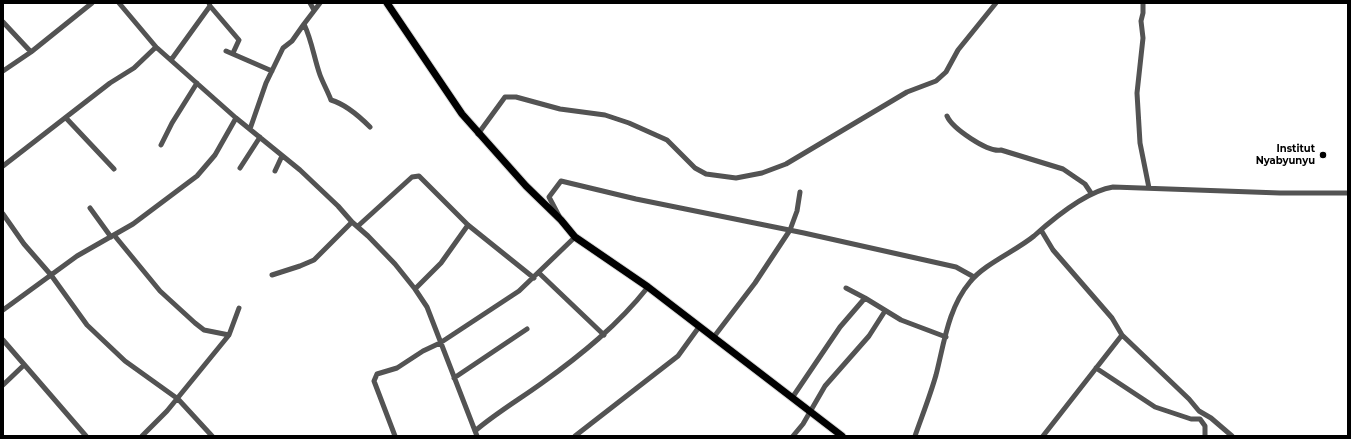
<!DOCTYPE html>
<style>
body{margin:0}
#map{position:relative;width:1351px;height:439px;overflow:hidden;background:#fff;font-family:Montserrat,sans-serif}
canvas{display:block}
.frame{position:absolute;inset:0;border:4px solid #000;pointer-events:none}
</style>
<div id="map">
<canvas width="1351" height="439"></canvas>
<div class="frame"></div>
</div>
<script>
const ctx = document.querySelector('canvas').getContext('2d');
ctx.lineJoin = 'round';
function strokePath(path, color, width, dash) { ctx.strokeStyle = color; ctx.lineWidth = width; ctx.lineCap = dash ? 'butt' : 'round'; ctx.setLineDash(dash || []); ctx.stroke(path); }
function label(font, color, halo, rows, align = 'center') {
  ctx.font = font + ' Montserrat,sans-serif'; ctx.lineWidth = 3; ctx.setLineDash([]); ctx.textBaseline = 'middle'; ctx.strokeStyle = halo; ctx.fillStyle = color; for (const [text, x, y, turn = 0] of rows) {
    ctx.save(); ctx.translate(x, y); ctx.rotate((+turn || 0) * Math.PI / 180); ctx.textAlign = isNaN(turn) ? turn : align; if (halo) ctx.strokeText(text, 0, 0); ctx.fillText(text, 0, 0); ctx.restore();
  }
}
const minor = new Path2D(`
 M 119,3 L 156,47 L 236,118 L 300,170 L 338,206 L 352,222 L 368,236 L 395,264 L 415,289 L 427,307 L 477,436
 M 310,3 L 314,10
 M 320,3 L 304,24 C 312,41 314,58 320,75 C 323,83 328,92 331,100 C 345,104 360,117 370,127
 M 1143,3 L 1143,13 L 1141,21 L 1143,38 L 1137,93 L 1140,143 L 1149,188
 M 210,6 L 239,40 L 233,53
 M 3,22 L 31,52
 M 226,51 L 272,71
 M 171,60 L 210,6 L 209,3
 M 3,71 L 31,52 L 92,3
 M 947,116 C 952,128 988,153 1001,150 L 1063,169 L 1085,184 L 1091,193
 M 66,118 L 114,169
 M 250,129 L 266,83 L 283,48 L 292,41 L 304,24
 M 478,134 L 505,97 L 516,97 L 560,109 L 605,115 L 629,123 L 667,140 L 695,168 L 706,174 L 736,178 L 762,173 L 786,164 L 907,92 L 936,81 L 946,72 L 958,50 L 996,3
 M 161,145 L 172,123 L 197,83
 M 3,166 L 110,83 L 134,68 L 156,47
 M 240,168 L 260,137
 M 275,171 L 282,156
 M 90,208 L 111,237
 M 3,214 L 24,244 L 51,275 L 87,325 L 125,361 L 178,399 L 212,436
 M 559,216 L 549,197 L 561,181 L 636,199 L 804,233 L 956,267 L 974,277
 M 358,226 L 412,177 L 419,176 L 468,225 L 534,278
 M 1041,230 L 1053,250 L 1112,318 L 1122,335 L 1189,399 L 1199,411 L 1211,418 L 1232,436
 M 114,235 L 160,291 L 195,323 L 204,330 L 229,335
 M 539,273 L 604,335
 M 272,275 L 300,266 L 314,260 L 352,222
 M 846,288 L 865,298
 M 415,289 L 441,263 L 468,225
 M 3,310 L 77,256 L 133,224 L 197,176 L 215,155 L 236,118
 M 713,338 L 755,283 L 790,230 L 797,211 L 800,192
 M 3,340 L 86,436
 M 1096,368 L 1155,407 L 1191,419 L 1200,419 L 1205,426 L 1205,436
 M 454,378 L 527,329
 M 3,385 L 24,365
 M 792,398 L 840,327 L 865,298 L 901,320 L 946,337
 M 475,431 C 496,413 520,399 542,383 C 581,355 618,325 648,287
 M 142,436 L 167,411 L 229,335 L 239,308
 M 395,436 L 374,381 L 377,374 L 397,368 L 423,351 L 440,343 L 519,291 L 575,237
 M 575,436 L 678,356 L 699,327
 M 793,436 L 803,424 L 825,386 L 869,336 L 885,311
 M 915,436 C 922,416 930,396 936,375 C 944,344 948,308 970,282 C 984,264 1016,251 1034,236 C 1054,218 1087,191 1113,187 L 1280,193 L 1348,193
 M 1043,436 L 1122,335`);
const highway = new Path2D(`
 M 387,3 L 462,114 L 526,186 L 561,220 L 575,237 L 648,287 L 842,436`);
const markers = [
 [1323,155,4,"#000"]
];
const poiNames = [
 ["Institut",1315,149],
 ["Nyabyunyu",1315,161]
];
strokePath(highway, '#dbdbdb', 9);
strokePath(minor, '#535353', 5);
strokePath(highway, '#000', 7);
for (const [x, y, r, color] of markers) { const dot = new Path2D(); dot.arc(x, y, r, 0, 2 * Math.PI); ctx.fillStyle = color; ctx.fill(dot); strokePath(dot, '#fff', 1.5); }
label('bold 10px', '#000', '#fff', poiNames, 'right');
</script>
